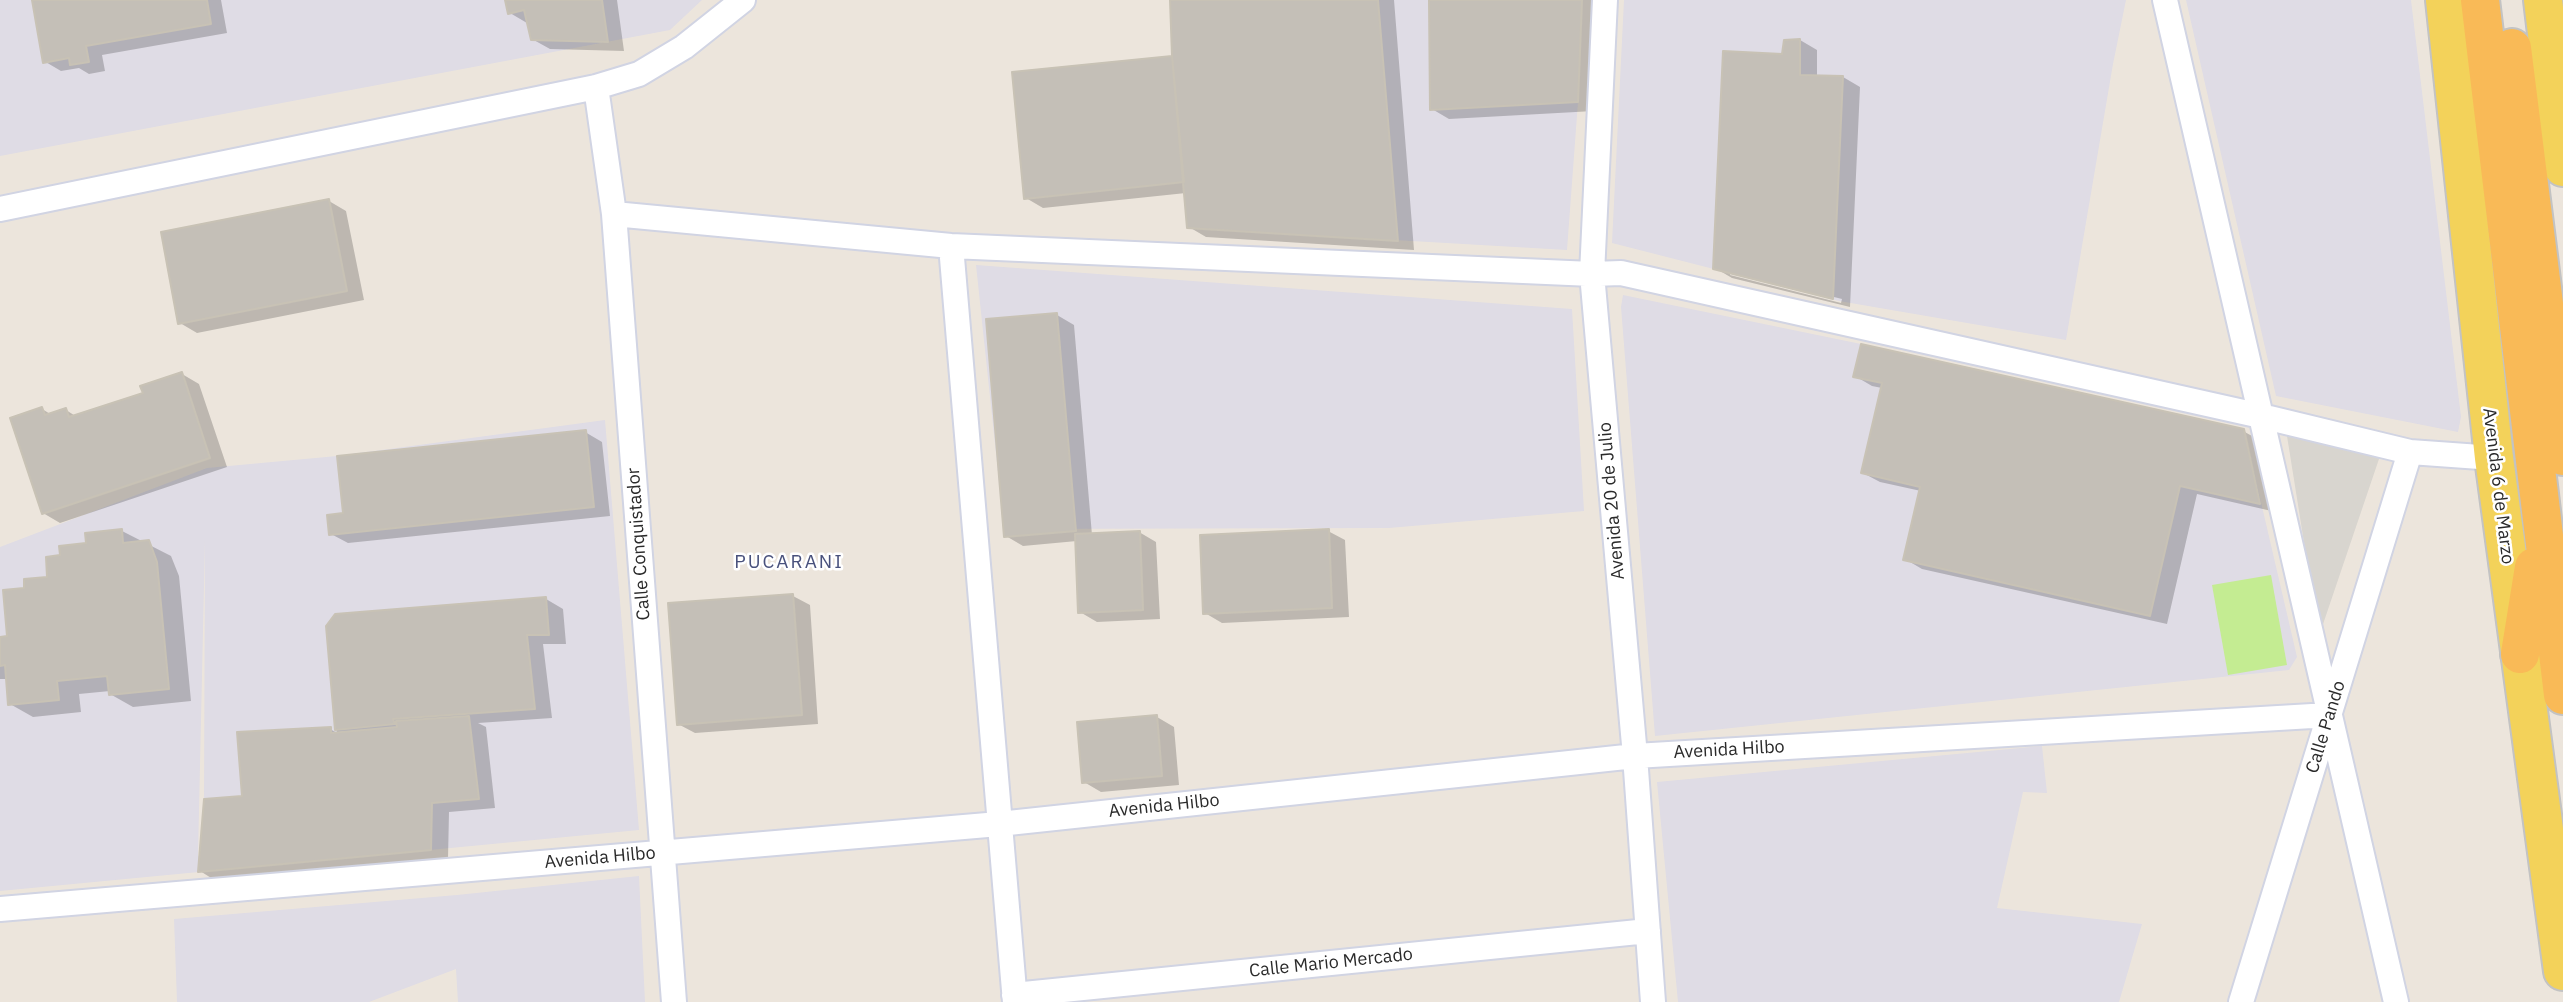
<!DOCTYPE html>
<style>
body{margin:0}
canvas{display:block;background:#ece5dc}
</style>
<canvas width="2563" height="1002"></canvas>
<script>
const ctx = document.querySelector('canvas').getContext('2d');
ctx.lineJoin = 'round';
function paint(path, color) { ctx.fillStyle = color; ctx.fill(path, 'evenodd'); }
function strokePath(path, color, width, dash) { ctx.strokeStyle = color; ctx.lineWidth = width; ctx.lineCap = dash ? 'butt' : 'round'; ctx.setLineDash(dash || []); ctx.stroke(path); }
function label(font, color, halo, rows, align = 'center') {
  ctx.font = font + ' "IBM Plex Sans",sans-serif'; ctx.lineWidth = 5; ctx.setLineDash([]); ctx.textBaseline = 'middle'; ctx.strokeStyle = halo; ctx.fillStyle = color; for (const [text, x, y, turn = 0] of rows) {
    ctx.save(); ctx.translate(x, y); ctx.rotate((+turn || 0) * Math.PI / 180); ctx.textAlign = isNaN(turn) ? turn : align; if (halo) ctx.strokeText(text, 0, 0); ctx.fillText(text, 0, 0); ctx.restore();
  }
}
const industrial = new Path2D(`
 M 0,0 L 702,0 L 670,30 L 0,156 Z
 M 1170,0 L 1582,0 L 1578,102 L 1567,250 L 1187,228 L 1172,56 Z
 M 1624,0 L 2126,0 L 2113,64 L 2066,340 L 1839,301 L 1612,243 Z
 M 2186,0 L 2411,0 L 2461,417 L 2458,432 L 2276,396 Z
 M 976,265 L 1572,309 L 1584,511 L 1389,528 L 1004,529 Z
 M 1623,295 L 1861,344 L 2244,429 L 2297,657 L 2289,670 L 1655,736 L 1621,307 Z
 M 605,420 L 639,830 L 0,891 L 0,547 L 207,468 L 337,456 ZM 205,540 L 204,799 L 199,857 L 198,856 Z
 M 2042,746 L 2047,793 L 2023,792 L 1997,908 L 2142,924 L 2119,1002 L 1678,1002 L 1657,782 Z
 M 639,876 L 645,1002 L 458,1002 L 456,969 L 369,1002 L 177,1002 L 174,919 L 457,895 Z`);
const pitch = new Path2D(`
 M 2271,575 L 2287,665 L 2228,675 L 2212,585 Z`);
const plaza = new Path2D(`
 M 2287,436 L 2380,456 L 2319,636 Z`);
const shadow = new Path2D(`
 M 34,0 L 221,0 L 227,33 L 102,55 L 105,71 L 89,74 L 79,68 L 61,71 L 44,61 Z
 M 507,0 L 617,0 L 624,51 L 550,49 L 532,39 L 527,23 L 510,13 Z
 M 1172,0 L 1394,0 L 1414,250 L 1206,237 L 1189,227 L 1186,193 L 1043,208 L 1026,198 L 1174,58 Z
 M 1431,0 L 1599,0 L 1594,111 L 1449,119 L 1432,109 Z
 M 1800,40 L 1817,50 L 1817,77 L 1843,77 L 1860,87 L 1850,307 L 1732,278 L 1715,268 L 1784,55 ZM 1730,271 L 1842,299 L 1841,303 L 1730,275 Z
 M 329,201 L 346,211 L 364,300 L 197,333 L 180,323 Z
 M 1057,315 L 1074,325 L 1092,535 L 1139,532 L 1156,542 L 1160,619 L 1097,622 L 1080,612 L 1077,541 L 1023,546 L 1006,536 Z
 M 182,374 L 199,384 L 227,467 L 60,523 L 43,513 L 42,409 L 52,415 L 66,410 L 77,417 L 145,394 Z
 M 1855,376 L 2243,431 L 2261,441 L 2276,512 L 2197,494 L 2167,624 L 1922,569 L 1905,559 L 1921,491 L 1880,482 L 1863,473 L 1882,388 L 1872,386 Z
 M 585,432 L 602,442 L 610,516 L 348,543 L 331,534 L 345,515 Z
 M 122,531 L 171,556 L 179,576 L 191,701 L 133,707 L 110,694 L 110,691 L 79,694 L 81,712 L 33,717 L 10,704 L 8,679 L 0,679 L 0,638 L 9,638 L 26,589 L 49,579 L 61,557 Z
 M 1328,531 L 1345,540 L 1349,617 L 1222,623 L 1205,613 Z
 M 793,596 L 810,605 L 818,724 L 695,733 L 678,724 Z
 M 546,599 L 563,609 L 566,644 L 543,644 L 552,718 L 478,723 L 486,727 L 495,808 L 449,812 L 448,859 L 216,881 L 200,871 L 244,798 L 330,729 L 337,733 L 328,626 Z
 M 1157,717 L 1174,727 L 1179,785 L 1101,792 L 1084,782 Z`);
const building = new Path2D(`
 M 32,0 L 207,0 L 211,24 L 86,46 L 89,62 L 70,65 L 69,58 L 43,63 Z
 M 505,0 L 602,0 L 608,42 L 531,40 L 524,10 L 508,14 Z
 M 1170,0 L 1378,0 L 1398,241 L 1187,228 L 1172,56 Z
 M 1429,0 L 1582,0 L 1578,102 L 1430,110 Z
 M 1800,39 L 1800,75 L 1843,76 L 1833,299 L 1713,269 L 1723,51 L 1782,54 L 1784,40 Z
 M 1172,56 L 1184,182 L 1024,199 L 1012,72 Z
 M 329,199 L 347,291 L 178,324 L 161,232 Z
 M 1057,313 L 1076,531 L 1004,537 L 986,319 Z
 M 1861,344 L 2244,429 L 2260,504 L 2180,486 L 2150,616 L 1903,560 L 1920,487 L 1861,473 L 1882,383 L 1853,377 Z
 M 182,372 L 210,458 L 42,514 L 10,418 L 42,407 L 45,415 L 66,408 L 69,417 L 143,393 L 140,386 Z
 M 586,430 L 594,507 L 329,535 L 327,515 L 343,513 L 337,456 Z
 M 122,529 L 123,543 L 149,540 L 157,562 L 169,689 L 109,695 L 107,676 L 57,681 L 59,700 L 8,705 L 5,665 L 0,666 L 0,637 L 7,636 L 3,590 L 24,588 L 24,579 L 47,577 L 46,557 L 60,555 L 59,546 L 86,543 L 85,533 Z
 M 1329,529 L 1332,608 L 1203,614 L 1200,535 Z
 M 1140,531 L 1143,610 L 1078,613 L 1075,534 Z
 M 793,594 L 802,715 L 677,725 L 668,603 Z
 M 546,597 L 549,635 L 527,635 L 535,709 L 393,719 L 395,724 L 335,730 L 326,626 L 335,614 Z
 M 1157,715 L 1162,776 L 1082,783 L 1077,722 Z
 M 469,716 L 479,799 L 432,803 L 431,850 L 198,872 L 204,799 L 242,796 L 237,732 L 331,727 L 331,733 L 397,727 L 396,721 Z`);
const minor = new Path2D(`
 M 1605,0 L 1592,274 L 1635,756 L 1653,1002
 M 2165,0 L 2396,1002
 M 596,87 L 614,214 L 674,1002
 M 0,209 L 596,87 L 639,74 L 684,47 L 743,0
 M 614,214 L 951,246 L 1592,274 L 1621,273 L 2261,416 L 2410,452 L 2494,458
 M 951,246 L 1015,1002
 M 0,909 L 999,824 L 1635,756 L 2329,715
 M 1014,995 L 1648,931
 M 2241,1002 L 2410,452`);
const primary = new Path2D(`
 M 2445,0 L 2494,458 L 2563,971
 M 2543,0 L 2563,167`);
const trunk = new Path2D(`
 M 2480,0 L 2563,695
 M 2512,48 L 2563,456
 M 2520,654 L 2534,567`);
const streetNames = [
 ["Avenida 6 de Marzo",2498,486,83],
 ["Avenida 20 de Julio",1612,501,-95],
 ["Calle Conquistador",639,544,-94],
 ["Calle Pando",2326,727,-73],
 ["Avenida Hilbo",1729,750,-3],
 ["Avenida Hilbo",1164,806,-6],
 ["Avenida Hilbo",600,858,-5],
 ["Calle Mario Mercado",1331,963,-6]
];
const neighbourhoodNames = [
 ["PUCARANI",789,563]
];
paint(industrial, '#dfdce5');
paint(pitch, '#c4ec92');
paint(plaza, '#d8d5cf');
paint(shadow, '#0003');
paint(building, '#c4bfb7');
strokePath(building, '#c8c2b5', 2);
strokePath(minor, '#d1d4e3', 28);
strokePath(primary, '#c3c3c3', 42);
strokePath(trunk, '#c3c3c3', 42);
strokePath(minor, '#fff', 24);
strokePath(primary, '#f3d25a', 38);
strokePath(trunk, '#f9ba57', 38);
label('18px', '#2a2a2a', '#fff', streetNames);
ctx.letterSpacing = '2px';
label('19px', '#49517c', '#fff', neighbourhoodNames);
ctx.letterSpacing = '0px';
</script>
